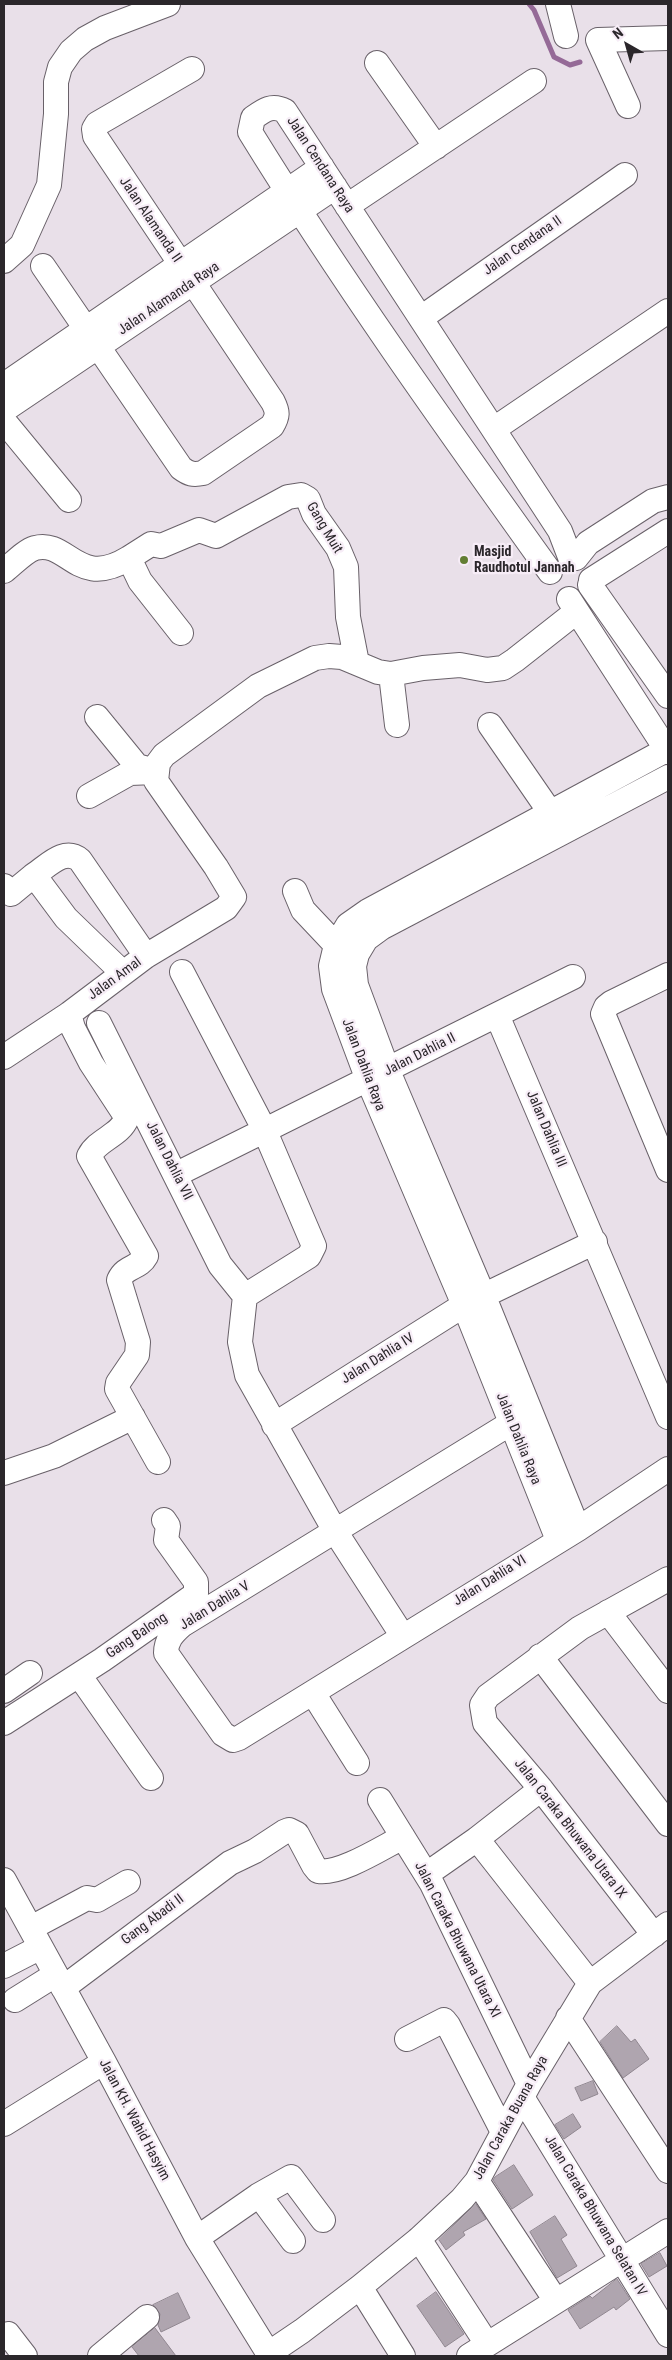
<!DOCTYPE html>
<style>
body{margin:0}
#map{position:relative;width:672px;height:2360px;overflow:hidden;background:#e9e0e9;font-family:"Roboto Condensed",sans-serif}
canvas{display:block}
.frame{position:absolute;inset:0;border:5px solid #2b272b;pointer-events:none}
.north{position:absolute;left:602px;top:20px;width:50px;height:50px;-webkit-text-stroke:4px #f7edf7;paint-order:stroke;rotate:322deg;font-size:14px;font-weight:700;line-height:20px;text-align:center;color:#2b272b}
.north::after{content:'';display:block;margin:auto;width:18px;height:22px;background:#2b272b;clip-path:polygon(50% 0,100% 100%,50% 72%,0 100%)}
</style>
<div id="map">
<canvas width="672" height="2360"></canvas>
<div class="frame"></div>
<div class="north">N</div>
</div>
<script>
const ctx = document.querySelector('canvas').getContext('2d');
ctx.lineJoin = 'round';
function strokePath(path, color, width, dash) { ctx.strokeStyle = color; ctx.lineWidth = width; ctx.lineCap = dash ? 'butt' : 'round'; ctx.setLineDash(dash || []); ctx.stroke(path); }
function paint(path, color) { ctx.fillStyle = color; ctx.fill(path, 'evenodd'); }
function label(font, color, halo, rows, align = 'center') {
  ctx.font = font + ' "Roboto Condensed",sans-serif'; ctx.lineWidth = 4.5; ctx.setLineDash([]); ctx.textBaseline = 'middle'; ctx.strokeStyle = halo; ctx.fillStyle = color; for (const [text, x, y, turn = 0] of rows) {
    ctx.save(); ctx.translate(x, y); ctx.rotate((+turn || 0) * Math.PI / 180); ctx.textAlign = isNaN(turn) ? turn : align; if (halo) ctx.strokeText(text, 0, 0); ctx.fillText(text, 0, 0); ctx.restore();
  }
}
const stream = new Path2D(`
 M 529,4 L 534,10 L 554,57 L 570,65 L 580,62`);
const building = new Path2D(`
 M 617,2026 L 631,2042 L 635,2039 L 649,2059 L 623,2078 L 600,2042 Z
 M 593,2081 L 598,2094 L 581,2101 L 575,2088 Z
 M 573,2114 L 581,2127 L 564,2139 L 555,2125 Z
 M 514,2165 L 533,2195 L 512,2209 L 493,2180 L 495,2177 Z
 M 476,2204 L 486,2219 L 463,2232 L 465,2235 L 446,2250 L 439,2240 Z
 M 555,2216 L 567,2235 L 561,2239 L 577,2266 L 557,2278 L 530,2232 Z
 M 660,2253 L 667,2266 L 649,2277 L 641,2264 Z
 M 617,2279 L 630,2299 L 616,2310 L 614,2307 L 580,2329 L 568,2310 L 590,2296 L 592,2298 Z
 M 436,2292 L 464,2334 L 445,2347 L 417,2306 Z
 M 178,2293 L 190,2318 L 161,2332 L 158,2325 L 160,2314 L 153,2305 Z
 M 155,2328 L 176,2356 L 139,2356 L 132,2347 Z`);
const minor = new Path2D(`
 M 558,4 L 566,36
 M 377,63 L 436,147
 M 628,106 L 598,40 L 668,38
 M 347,206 L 534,81
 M 4,261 L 22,245 L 49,185 L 56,114 L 56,82 L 60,67 L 71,51 L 85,39 L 105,28 L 168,4
 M 43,266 L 181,468 C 189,474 193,475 203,473 L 272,426 C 278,416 278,412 273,402 L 95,136 L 94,129 L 97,124 L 192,69
 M 421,318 L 625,175
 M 4,385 L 322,167
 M 4,410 L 335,187
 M 4,421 L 69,500
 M 494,429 L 668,311
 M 129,558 L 151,544 L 161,546 L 199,530 L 216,536 L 288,497 L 301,495 L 308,499 L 314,514 L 338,548 L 346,567 L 348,617 L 357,663
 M 576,558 L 588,543 L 653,501 L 668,497
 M 4,571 C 13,564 25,551 35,548 C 68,539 77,590 129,558 L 140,581 L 181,633
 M 550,572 C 447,428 343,283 250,132 L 253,118 C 264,110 272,104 285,111 L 560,531 L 570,557
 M 591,580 L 668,531
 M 590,585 L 668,696
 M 569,599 L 668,752
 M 391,674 L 397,725
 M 97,717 L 137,766 L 156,771
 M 490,725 L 550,812
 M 89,796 L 130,773 L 155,772
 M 34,875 C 48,866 64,847 80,860 L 146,956
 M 4,886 L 11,894 L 34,875 L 66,918 L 123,973
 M 295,891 L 303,910 L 336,945
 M 182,972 L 264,1129 L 314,1246 L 309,1256 L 245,1296 L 240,1342 L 247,1375 L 335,1531 L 402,1635
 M 668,975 L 611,1003 L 606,1007 L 603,1014 L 668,1170
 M 69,1014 L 73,1028 L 91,1063 L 127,1118 C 120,1136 98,1139 89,1156 L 146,1256 C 139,1269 126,1265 119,1280 L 138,1342 L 137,1355 L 118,1383 L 117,1389 L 158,1462
 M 497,1015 L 668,1417
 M 99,1023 L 220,1265 L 245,1296
 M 4,1057 L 69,1014 L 146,956 L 226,908 L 234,897 L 216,867 L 156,781 L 158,763 L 164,755 L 258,686 L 315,658 L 329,656 L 342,657 L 378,672 L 391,674 L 423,668 L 460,665 L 487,670 L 503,668 L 515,660 L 576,612
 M 177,1174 L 573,977
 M 511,1423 L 182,1625 C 173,1633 166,1640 166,1653 L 223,1734 L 233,1740 L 239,1738 L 578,1529 L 668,1469
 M 274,1425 L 464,1305 L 595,1242
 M 4,1473 L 54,1456 L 133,1417
 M 578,1529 L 484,1297 L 388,1071 L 356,985 L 354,966 L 357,954 L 366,939 L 381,928 L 668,777
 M 558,1540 L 464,1305 L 368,1080 L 334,989 L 331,966 L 336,945 L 348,925 L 368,911 L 668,749
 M 608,1612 L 668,1691
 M 540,1656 L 668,1824
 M 79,1675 L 151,1778
 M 4,1691 L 30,1673
 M 313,1693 L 357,1763
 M 4,1723 L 102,1660 L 196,1594 L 196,1582 L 166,1540 L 168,1526 L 164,1520
 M 380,1800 L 432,1884 L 529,2084
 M 477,1839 L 590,1983
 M 427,1874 L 477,1839 L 541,1789
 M 4,1880 L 104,2062 L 197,2238 L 270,2356
 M 31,1928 L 87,1898 L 97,1900 L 128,1882
 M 654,1935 L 541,1789 L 485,1723 L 482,1705 L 488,1696 L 580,1628 L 668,1579
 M 4,1966 L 39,1948
 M 63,1988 L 230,1863 L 255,1851 L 284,1832 L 289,1830 L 297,1834 L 314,1866 L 318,1871 C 340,1875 383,1847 403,1837
 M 15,2000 L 55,1975
 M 568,2018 L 668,2171
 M 407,2039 L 444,2020 L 448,2025 L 503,2132
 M 522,2097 L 668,2335
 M 4,2124 L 104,2062
 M 477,2181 L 556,2301
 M 259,2195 L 293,2241
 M 197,2238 L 259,2195 L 291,2177 L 323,2220
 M 419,2239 L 487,2344
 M 360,2287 L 403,2356
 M 8,2334 L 25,2356
 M 268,2354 L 302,2331 L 360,2287 L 419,2239 L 462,2199 L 477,2181 L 529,2084 L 590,1983 L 668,1924
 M 100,2356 L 147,2317
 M 469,2356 L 668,2231`);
const markers = [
 [464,560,5,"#627e33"]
];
const streetNames = [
 ["Jalan Cendana Raya",320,165,57],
 ["Jalan Alamanda II",150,220,56],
 ["Jalan Cendana II",523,246,-35],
 ["Jalan Alamanda Raya",169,299,-34],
 ["Gang Muit",324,528,59],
 ["Jalan Amal",115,979,-36],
 ["Jalan Dahlia II",420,1055,-27],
 ["Jalan Dahlia Raya",363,1065,69],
 ["Jalan Dahlia III",546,1129,67],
 ["Jalan Dahlia VII",169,1161,63],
 ["Jalan Dahlia IV",378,1359,-32],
 ["Jalan Dahlia Raya",518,1439,68],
 ["Jalan Dahlia VI",490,1581,-32],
 ["Jalan Dahlia V",215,1606,-32],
 ["Gang Balong",137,1636,-34],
 ["Jalan Caraka Bhuwana Utara IX",570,1829,52],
 ["Gang Abadi II",153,1920,-37],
 ["Jalan Caraka Bhuwana Utara XI",457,1940,63],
 ["Jalan Caraka Buana Raya",511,2118,-61],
 ["Jalan KH. Wahid Hasyim",134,2120,62],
 ["Jalan Caraka Bhuwana Selatan IV",595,2216,59]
];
const poiNames = [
 ["Masjid",474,552],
 ["Raudhotul Jannah",474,568]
];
strokePath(stream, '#956a97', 5);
paint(building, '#afa5af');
strokePath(building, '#908790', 1);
strokePath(minor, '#696169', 26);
strokePath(minor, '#fff', 24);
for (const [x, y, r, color] of markers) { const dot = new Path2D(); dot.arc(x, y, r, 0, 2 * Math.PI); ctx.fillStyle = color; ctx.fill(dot); strokePath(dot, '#f7edf7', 2); }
label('14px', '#2b272b', '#f7edf7', streetNames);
label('bold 14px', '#2b272b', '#f7edf7', poiNames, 'left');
</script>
